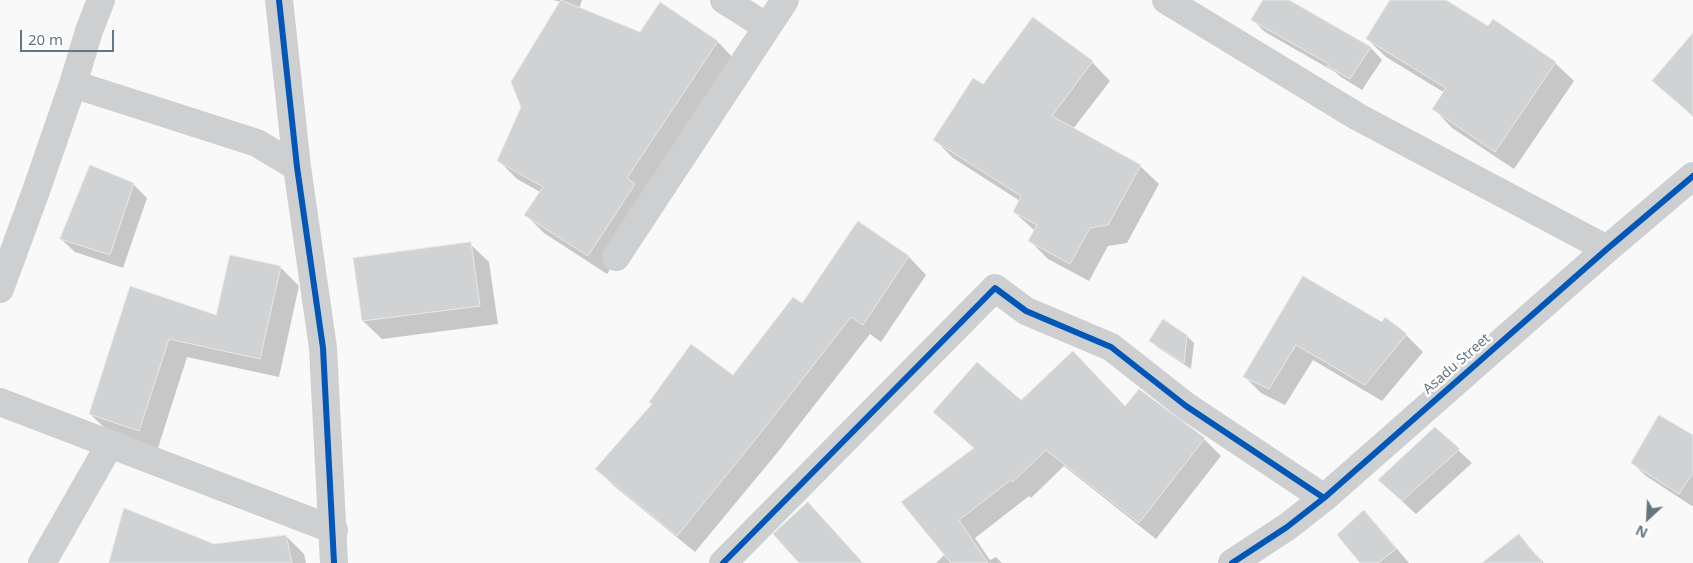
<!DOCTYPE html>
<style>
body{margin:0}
#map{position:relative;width:1693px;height:563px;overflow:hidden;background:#f9f9f9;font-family:"Noto Sans",sans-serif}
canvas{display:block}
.north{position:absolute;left:1623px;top:493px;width:50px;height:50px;-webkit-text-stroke:4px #fff;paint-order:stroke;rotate:205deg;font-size:14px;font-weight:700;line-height:20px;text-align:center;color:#657683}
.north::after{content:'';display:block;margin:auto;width:18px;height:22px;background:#657683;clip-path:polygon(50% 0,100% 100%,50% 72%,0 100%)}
.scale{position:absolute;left:20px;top:30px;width:94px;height:22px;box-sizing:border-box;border:2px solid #657683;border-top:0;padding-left:6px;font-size:15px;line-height:18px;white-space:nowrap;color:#657683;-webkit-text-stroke:4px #fff;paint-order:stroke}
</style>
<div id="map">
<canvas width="1693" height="563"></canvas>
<div class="north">N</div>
<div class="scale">20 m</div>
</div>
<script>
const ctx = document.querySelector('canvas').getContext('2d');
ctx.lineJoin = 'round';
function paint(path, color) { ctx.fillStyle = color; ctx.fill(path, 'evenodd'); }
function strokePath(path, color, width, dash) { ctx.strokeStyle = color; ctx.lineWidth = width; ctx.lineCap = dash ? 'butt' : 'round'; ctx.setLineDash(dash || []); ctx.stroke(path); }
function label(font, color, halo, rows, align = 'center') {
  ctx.font = font + ' "Noto Sans",sans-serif'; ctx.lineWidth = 5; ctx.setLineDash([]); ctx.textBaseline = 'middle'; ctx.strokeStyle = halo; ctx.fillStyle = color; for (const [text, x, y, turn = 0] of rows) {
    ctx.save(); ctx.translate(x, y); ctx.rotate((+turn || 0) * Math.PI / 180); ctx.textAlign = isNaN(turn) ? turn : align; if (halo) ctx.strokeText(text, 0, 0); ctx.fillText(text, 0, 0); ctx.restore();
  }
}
const shadow = new Path2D(`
 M 553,0 L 582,0 L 579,9 L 641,33 L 661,4 L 718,42 L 736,61 L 653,203 L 607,274 L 544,233 L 526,215 L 540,192 L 517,179 L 498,160 L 522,107 L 561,2 Z
 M 1265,0 L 1286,0 L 1371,48 L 1382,60 L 1362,90 L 1341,77 L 1335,72 L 1265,32 L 1253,20 Z
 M 1391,0 L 1443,0 L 1489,27 L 1555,63 L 1574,81 L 1514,169 L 1452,128 L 1434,109 L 1445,93 L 1386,57 L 1367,39 Z
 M 1693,35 L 1693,117 L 1654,81 Z
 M 1092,62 L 1110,81 L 1073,129 L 1140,166 L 1159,184 L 1127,243 L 1108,246 L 1089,281 L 1048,259 L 1030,241 L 1035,231 L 1014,212 L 1020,201 L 953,158 L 935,140 L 983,86 Z
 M 133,184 L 147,198 L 123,268 L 75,252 L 61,239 Z
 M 859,223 L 909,257 L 926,275 L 881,342 L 870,334 L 777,453 L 695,552 L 614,486 L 596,469 L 733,376 L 803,305 Z
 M 470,244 L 489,262 L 498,324 L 382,339 L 363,321 Z
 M 231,256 L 281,268 L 299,286 L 279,377 L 187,357 L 158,448 L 109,432 L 90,414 L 131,288 L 217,316 Z
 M 1303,278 L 1383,324 L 1386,319 L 1406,335 L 1423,352 L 1382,401 L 1313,360 L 1285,405 L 1261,393 L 1244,376 Z
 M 1187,336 L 1194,343 L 1191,369 L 1157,347 L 1151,341 Z
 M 1021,402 L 1126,408 L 1204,439 L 1221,456 L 1156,539 L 1064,466 L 1031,498 L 1029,496 L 975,538 L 990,560 L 996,557 L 1002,563 L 936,563 L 945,554 L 975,449 L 934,412 Z
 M 1435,429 L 1472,463 L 1416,514 L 1393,493 Z
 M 1693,437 L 1693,505 L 1692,506 L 1646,476 L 1632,463 Z
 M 808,504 L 826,522 L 863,563 L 800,563 Z
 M 1364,512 L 1377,525 L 1409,563 L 1362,563 Z
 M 286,536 L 304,554 L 306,563 L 110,563 L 214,545 Z
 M 1519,536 L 1544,563 L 1484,563 Z`);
const building = new Path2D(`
 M 561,0 L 640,32 L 660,2 L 718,41 L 627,178 L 635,184 L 588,256 L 524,215 L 543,187 L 497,161 L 521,107 L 511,82 Z
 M 1263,0 L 1289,0 L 1371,47 L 1350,79 L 1327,66 L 1329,64 L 1251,20 Z
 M 1390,0 L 1446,0 L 1488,26 L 1493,19 L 1556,62 L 1495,152 L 1432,109 L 1446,88 L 1366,39 Z
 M 1033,17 L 1093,61 L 1052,116 L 1141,165 L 1108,225 L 1090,228 L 1070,264 L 1028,241 L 1037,225 L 1013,212 L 1021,196 L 933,140 L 973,78 L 983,84 Z
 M 1693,33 L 1693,116 L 1652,81 Z
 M 90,165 L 134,183 L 110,255 L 60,239 Z
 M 858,221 L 909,256 L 863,325 L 851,317 L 759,435 L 677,536 L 595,469 L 652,404 L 649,402 L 691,344 L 733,375 L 793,297 L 802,303 Z
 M 471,242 L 480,306 L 362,321 L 353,258 Z
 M 230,255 L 281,266 L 260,359 L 169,339 L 139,431 L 89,414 L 130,286 L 216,315 Z
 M 1303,276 L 1382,322 L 1385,317 L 1407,334 L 1365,385 L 1296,345 L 1269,389 L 1243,377 Z
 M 1163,319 L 1187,335 L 1184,363 L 1149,341 Z
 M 1073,351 L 1125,406 L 1139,389 L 1205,438 L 1139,523 L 1046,450 L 1013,482 L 1011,480 L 959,520 L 988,563 L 951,563 L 901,502 L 974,448 L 933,412 L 977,362 L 1021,400 Z
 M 1659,415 L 1693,435 L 1693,473 L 1679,494 L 1631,463 Z
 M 1435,427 L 1460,449 L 1402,501 L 1378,480 Z
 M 808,502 L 863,563 L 799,563 L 773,534 Z
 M 124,508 L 214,544 L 286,535 L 292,563 L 109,563 Z
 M 1364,510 L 1396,549 L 1378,563 L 1360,563 L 1337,535 Z
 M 1519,534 L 1542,563 L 1482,563 Z`);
const street = new Path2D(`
 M 279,0 L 297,167 L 323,348 L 334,563
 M 724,0 L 767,27
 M 1166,0 L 1358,117 L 1607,249
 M 73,84 L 257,143 L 297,167
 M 616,257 L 785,0
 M 0,289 L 36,191 L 73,84 L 89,31 L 101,0
 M 0,402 L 334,530
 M 42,563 L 110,444
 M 723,563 L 995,288 L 1026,311 L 1111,347 L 1186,406 L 1324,498
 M 1232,563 L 1287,527 L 1324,498 L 1607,249 L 1693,176`);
const cycleway = new Path2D(`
 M 279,0 L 297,167 L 323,348 L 334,563
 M 723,563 L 995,288 L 1026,311 L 1111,347 L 1186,406 L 1324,498
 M 1232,563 L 1287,527 L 1324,498 L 1607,249 L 1693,176`);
const streetNames = [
 ["Asadu Street",1457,364,-41]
];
paint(shadow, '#0003');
paint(building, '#d0d2d3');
strokePath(building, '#e8e8e8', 1);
strokePath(street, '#cecfd0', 28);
strokePath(cycleway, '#0057b8', 6);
label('14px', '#657683', '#fff', streetNames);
</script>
